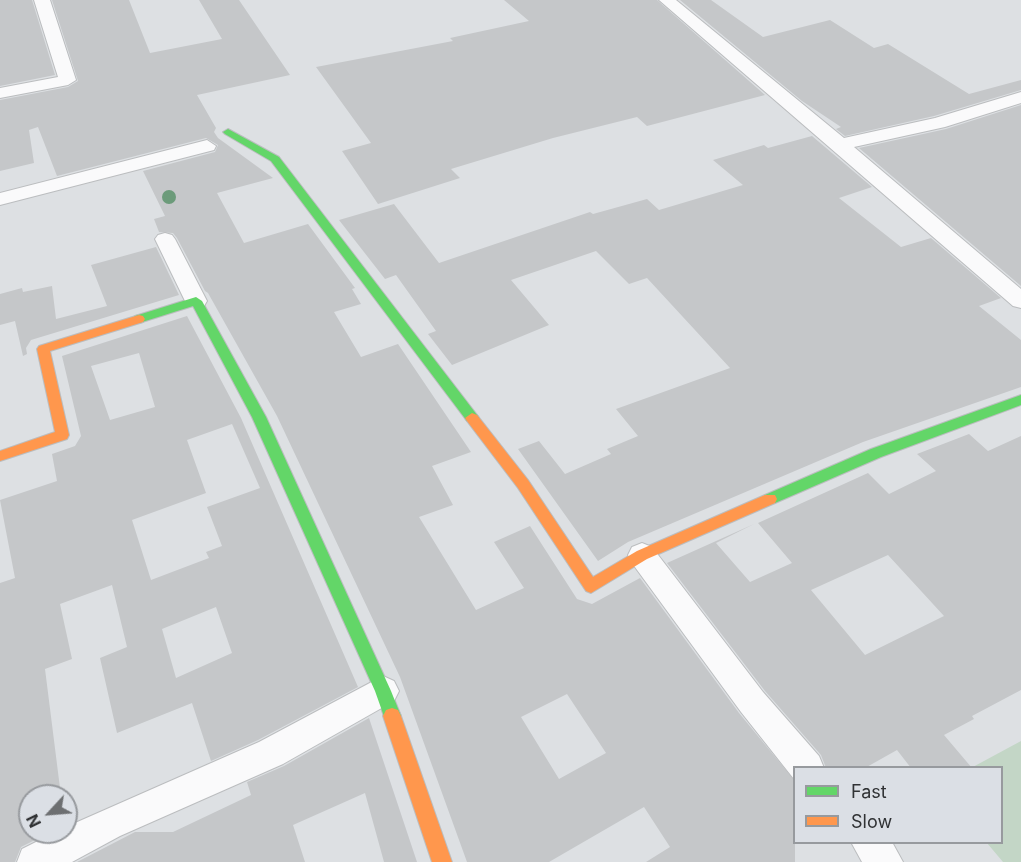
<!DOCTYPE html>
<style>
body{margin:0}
#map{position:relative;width:1021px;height:862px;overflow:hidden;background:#dde0e3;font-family:Inter,sans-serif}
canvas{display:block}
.legend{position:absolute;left:793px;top:766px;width:210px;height:78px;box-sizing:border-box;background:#dbdfe5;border:2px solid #979a9e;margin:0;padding:8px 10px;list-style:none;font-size:18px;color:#303234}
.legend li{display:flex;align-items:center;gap:12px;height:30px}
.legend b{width:30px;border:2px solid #979a9e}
.north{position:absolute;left:18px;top:784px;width:60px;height:60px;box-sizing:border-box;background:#dbdfe5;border:2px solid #979a9e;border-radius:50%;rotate:244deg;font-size:16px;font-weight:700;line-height:24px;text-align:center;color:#303234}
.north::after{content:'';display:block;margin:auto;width:21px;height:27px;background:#6d6f71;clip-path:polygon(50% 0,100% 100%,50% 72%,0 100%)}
</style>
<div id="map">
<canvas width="1021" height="862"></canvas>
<ul class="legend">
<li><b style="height:8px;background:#63d668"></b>Fast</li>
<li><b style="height:8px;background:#ff974d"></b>Slow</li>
</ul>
<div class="north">N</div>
</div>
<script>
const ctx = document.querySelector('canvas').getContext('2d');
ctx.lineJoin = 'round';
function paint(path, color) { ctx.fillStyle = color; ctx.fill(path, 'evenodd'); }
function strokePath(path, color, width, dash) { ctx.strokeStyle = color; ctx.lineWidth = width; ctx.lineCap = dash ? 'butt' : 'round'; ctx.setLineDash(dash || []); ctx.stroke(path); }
const green = new Path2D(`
 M 1021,741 L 1021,862 L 1003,862 L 987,843 L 1002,842 L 1002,768 L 971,768 Z`);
const building = new Path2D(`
 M 0,0 L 32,0 L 55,75 L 0,86 Z
 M 52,0 L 129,0 L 150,53 L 222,39 L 199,0 L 239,0 L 290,75 L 197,95 L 216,128 L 214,132 L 218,138 L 273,178 L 217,193 L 244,243 L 308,224 L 355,288 L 352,289 L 361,304 L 334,312 L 361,357 L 398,344 L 471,452 L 432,466 L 453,505 L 419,517 L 476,610 L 524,588 L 494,542 L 530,526 L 577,599 L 592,604 L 640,578 L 739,713 L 795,781 L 795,862 L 646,862 L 670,847 L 644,807 L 549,862 L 467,862 L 400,677 L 277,416 L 208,293 L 205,291 L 177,238 L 173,233 L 159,232 L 154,219 L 165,216 L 143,171 L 215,152 L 218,145 L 206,138 L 57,176 L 38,127 L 29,130 L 34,163 L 0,171 L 0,100 L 68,87 L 78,81 ZM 567,694 L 606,753 L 559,779 L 521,717 Z
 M 504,0 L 657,0 L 765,95 L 647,126 L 637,117 L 553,138 L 451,169 L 460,178 L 378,204 L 342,151 L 371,143 L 316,67 L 453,41 L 450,38 L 529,21 Z
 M 680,0 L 711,0 L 763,37 L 830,20 L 874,48 L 888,44 L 969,94 L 1021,80 L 1021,90 L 934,116 L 845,136 L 836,129 L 841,127 L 802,101 Z
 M 1021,105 L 1021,286 L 859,148 L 946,129 Z
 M 812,136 L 872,187 L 839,198 L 901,247 L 931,238 L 1001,298 L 979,306 L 1021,340 L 1021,387 L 863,442 L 628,542 L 598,561 L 518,449 L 539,441 L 565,474 L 611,454 L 607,449 L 638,436 L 616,409 L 730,368 L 647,278 L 629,284 L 596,251 L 511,280 L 549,325 L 452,365 L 428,334 L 436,331 L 396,275 L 385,279 L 339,220 L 394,204 L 439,263 L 590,212 L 593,214 L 647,199 L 659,210 L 743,185 L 713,160 L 764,145 L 768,148 Z
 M 156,247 L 179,295 L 31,340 L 26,348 L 27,354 L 23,356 L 15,321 L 0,325 L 0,294 L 22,288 L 23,292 L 52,286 L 56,319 L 107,306 L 91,265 Z
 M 187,316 L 241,418 L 358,687 L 258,740 L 211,761 L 192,703 L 117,733 L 100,658 L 127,647 L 112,585 L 60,604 L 72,659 L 45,669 L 61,796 L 30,796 L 30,832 L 51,832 L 21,847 L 15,862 L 0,862 L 0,583 L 15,578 L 0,500 L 57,481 L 52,454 L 75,446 L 81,436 L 62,356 ZM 139,353 L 155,407 L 110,420 L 91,366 ZM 232,424 L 260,488 L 207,507 L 222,546 L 206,552 L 209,558 L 151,580 L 132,520 L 206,493 L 187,440 ZM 216,607 L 232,653 L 176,678 L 162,629 Z
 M 969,434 L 988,451 L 1021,436 L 1021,690 L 972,716 L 974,719 L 944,735 L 972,768 L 911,768 L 897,750 L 865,768 L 826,768 L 821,755 L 765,691 L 667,563 L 754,524 L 716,543 L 750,582 L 792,563 L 758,523 L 868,473 L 889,494 L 936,471 L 917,454 ZM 888,555 L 944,616 L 865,655 L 811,590 Z
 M 369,718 L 417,862 L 384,862 L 365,793 L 293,825 L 305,862 L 77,862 L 135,832 L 173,832 L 251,795 L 247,782 L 284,766 Z`);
const street = new Path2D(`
 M 34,0 L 50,0 L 76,80 L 68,85 L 0,98 L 0,88 L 58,77 Z
 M 659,0 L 676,0 L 844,138 L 935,118 L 1021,92 L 1021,103 L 945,127 L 854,147 L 1021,289 L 1021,308 L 1013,306 Z
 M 207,140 L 216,146 L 214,150 L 0,205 L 0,193 Z
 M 165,233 L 172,235 L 175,239 L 207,301 L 204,306 L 188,306 L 185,301 L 155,239 L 158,235 Z
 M 642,543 L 652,547 L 763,692 L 819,756 L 824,768 L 794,768 L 794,779 L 741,712 L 632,563 L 628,555 L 632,547 Z
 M 383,676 L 394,681 L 399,691 L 394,701 L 283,764 L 120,836 L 72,862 L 17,862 L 22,849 L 56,832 L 66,832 L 66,827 L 259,742 Z
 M 851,842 L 892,842 L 903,862 L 862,862 Z`);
const fast = new Path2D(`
 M 228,129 L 279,157 L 477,415 L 479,418 L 477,421 L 467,421 L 271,161 L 225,134 L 223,132 Z
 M 196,297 L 202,301 L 266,417 L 391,691 L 401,716 L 398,722 L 392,724 L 386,722 L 375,691 L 252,417 L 193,306 L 139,323 L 133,319 L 135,316 Z
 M 1021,395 L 1021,405 L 881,457 L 775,503 L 765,503 L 763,499 L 765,495 L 871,449 Z`);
const slow = new Path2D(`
 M 139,315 L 143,316 L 145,319 L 143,322 L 50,351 L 69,435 L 67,439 L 0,461 L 0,451 L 55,432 L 37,349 L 39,346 Z
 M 472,413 L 477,415 L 528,480 L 593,577 L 637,551 L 765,495 L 775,495 L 777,499 L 775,503 L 647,559 L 591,593 L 586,591 L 518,488 L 467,421 L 465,418 Z
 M 392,708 L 398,710 L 401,716 L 452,862 L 432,862 L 383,716 L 386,710 Z`);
const trees = [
 [169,197]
];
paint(green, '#c3d6c6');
paint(building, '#c5c7c9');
strokePath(street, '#bbbdbf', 2);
strokePath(fast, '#bbbdbf', 2);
strokePath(slow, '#bbbdbf', 2);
paint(street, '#fafafb');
paint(fast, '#63d668');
paint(slow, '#ff974d');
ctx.fillStyle = '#6c9b7a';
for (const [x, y] of trees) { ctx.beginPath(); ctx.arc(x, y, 7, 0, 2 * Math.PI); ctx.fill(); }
</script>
